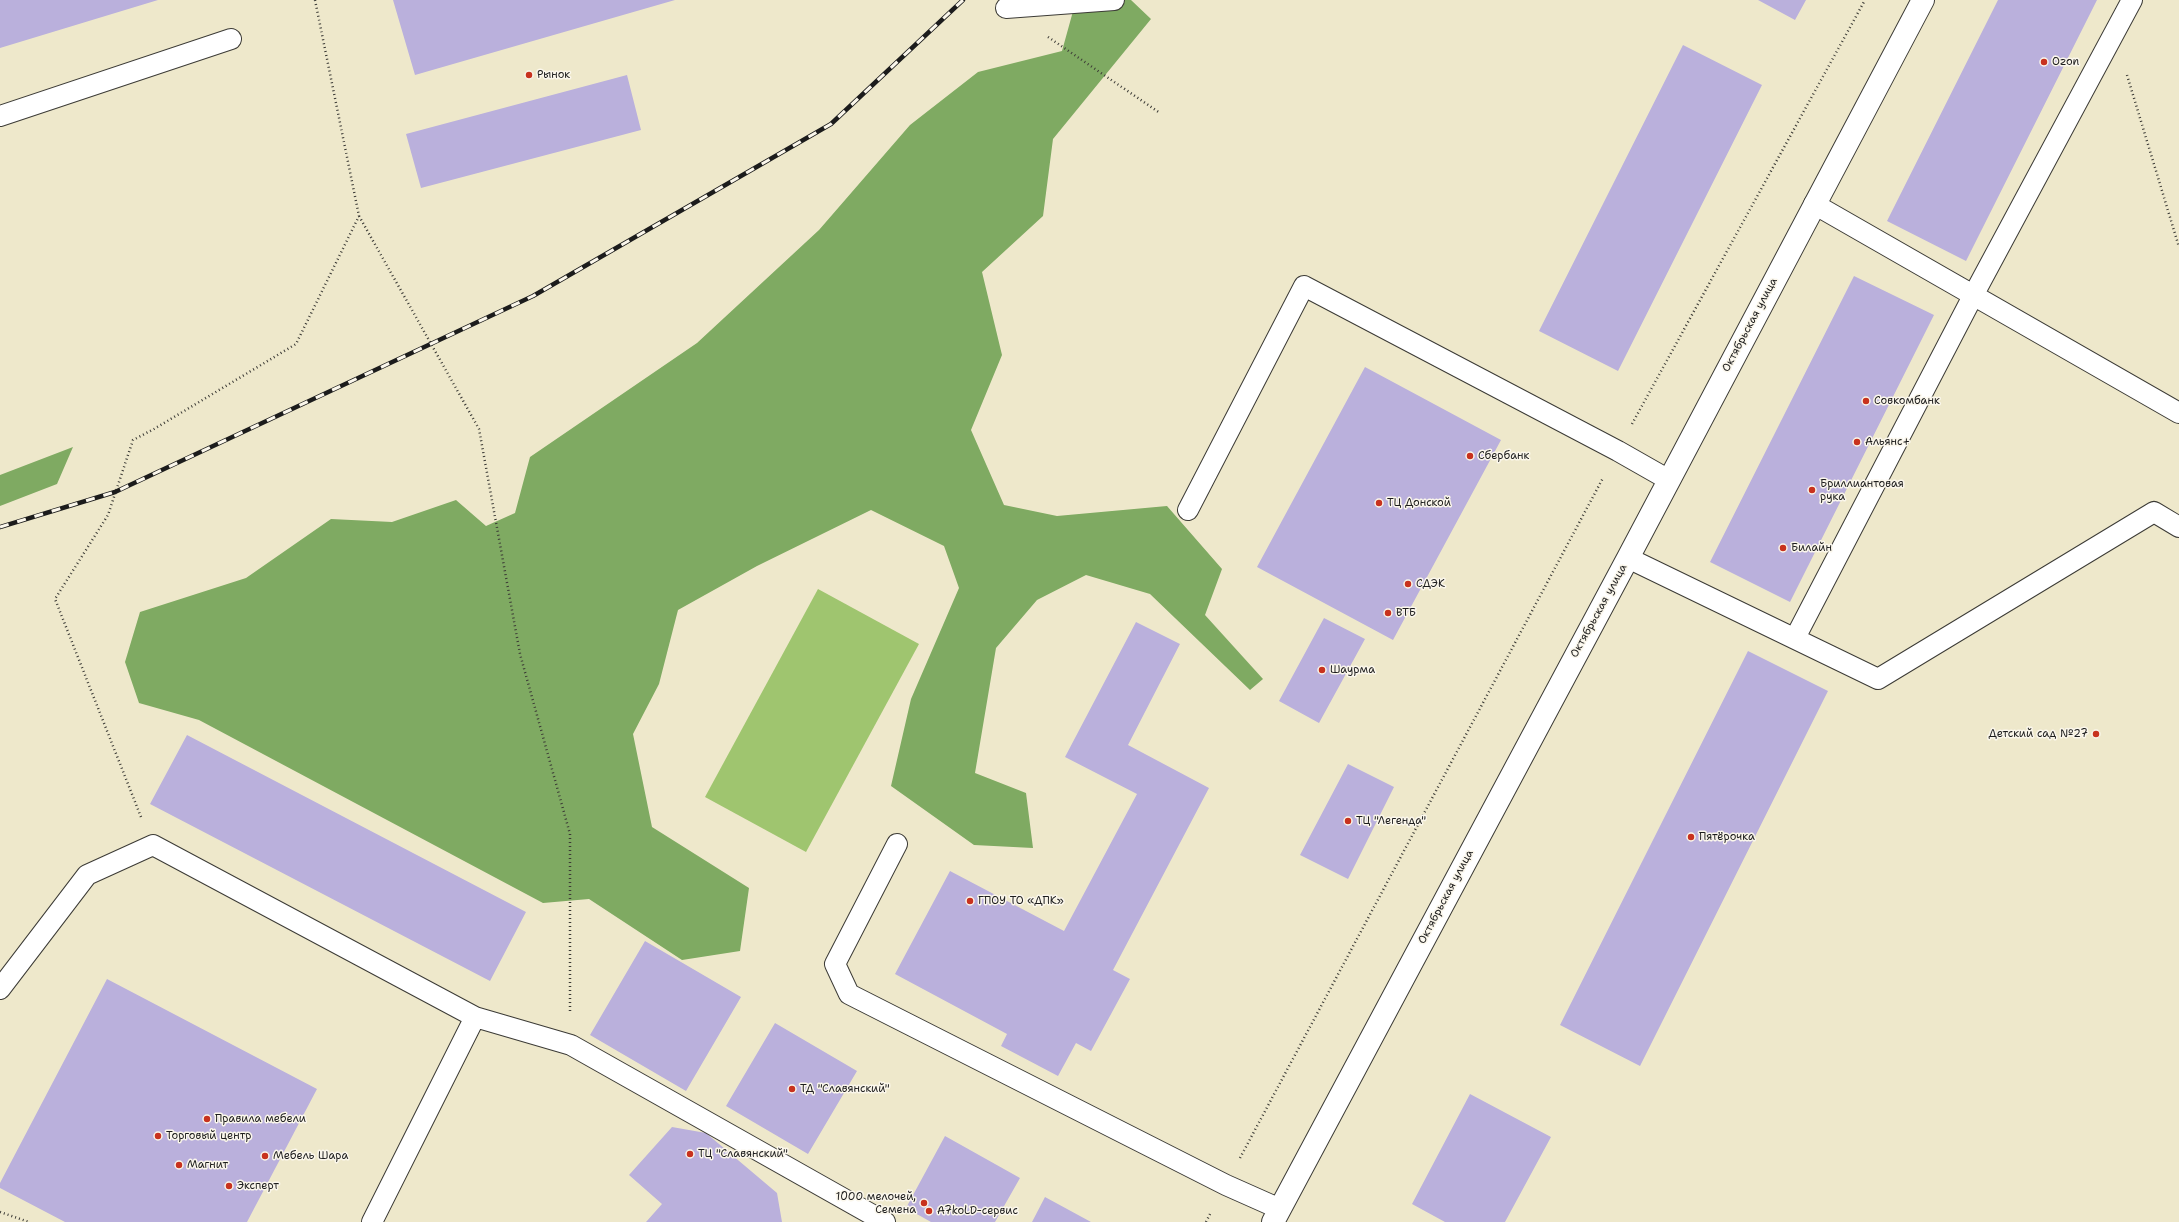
<!DOCTYPE html>
<meta charset="utf-8">
<style>
body{margin:0}
canvas{display:block;background:#eee8cb}
</style>
<canvas width="2179" height="1222"></canvas>
<script>
const ctx = document.querySelector('canvas').getContext('2d');
ctx.lineJoin = 'round';
function paint(path, color) { ctx.fillStyle = color; ctx.fill(path, 'evenodd'); }
function strokePath(path, color, width, dash) { ctx.strokeStyle = color; ctx.lineWidth = width; ctx.lineCap = dash ? 'butt' : 'round'; ctx.setLineDash(dash || []); ctx.stroke(path); }
function label(font, color, halo, rows, align = 'center') {
  ctx.font = font + ' "Shantell Sans",sans-serif'; ctx.lineWidth = 3; ctx.setLineDash([]); ctx.textBaseline = 'middle'; ctx.strokeStyle = halo; ctx.fillStyle = color; for (const [text, x, y, turn = 0] of rows) {
    ctx.save(); ctx.translate(x, y); ctx.rotate((+turn || 0) * Math.PI / 180); ctx.textAlign = isNaN(turn) ? turn : align; if (halo) ctx.strokeText(text, 0, 0); ctx.fillText(text, 0, 0); ctx.restore();
  }
}
const green = new Path2D(`
 M 818,589 L 919,644 L 806,852 L 705,797 Z`);
const forest = new Path2D(`
 M 1083,0 L 1131,0 L 1151,19 L 1053,139 L 1043,216 L 982,272 L 1002,355 L 971,430 L 1004,505 L 1057,516 L 1167,506 L 1222,569 L 1205,615 L 1263,679 L 1250,690 L 1150,594 L 1086,575 L 1037,600 L 996,648 L 975,773 L 1026,793 L 1033,848 L 974,845 L 891,786 L 911,699 L 959,588 L 944,546 L 871,510 L 757,566 L 678,610 L 659,684 L 633,734 L 652,827 L 749,888 L 740,951 L 682,960 L 589,899 L 543,903 L 199,720 L 139,703 L 125,662 L 140,612 L 246,578 L 331,519 L 392,522 L 456,500 L 486,526 L 515,513 L 530,457 L 697,343 L 819,230 L 910,125 L 978,72 L 1062,51 L 1075,4 Z
 M 73,447 L 57,484 L 0,506 L 0,475 Z`);
const building = new Path2D(`
 M 0,0 L 158,0 L 0,48 Z
 M 393,0 L 675,0 L 415,75 Z
 M 1758,0 L 1806,0 L 1795,20 Z
 M 1998,0 L 2097,0 L 1966,261 L 1887,221 Z
 M 1683,45 L 1762,85 L 1618,371 L 1539,331 Z
 M 627,75 L 641,130 L 421,188 L 406,134 Z
 M 1854,276 L 1934,315 L 1790,602 L 1710,562 Z
 M 1365,367 L 1501,440 L 1393,640 L 1257,567 Z
 M 1324,618 L 1365,639 L 1319,723 L 1279,701 Z
 M 1136,622 L 1180,644 L 1128,745 L 1209,788 L 1113,970 L 1130,979 L 1091,1051 L 1076,1043 L 1058,1076 L 1001,1046 L 1007,1034 L 895,974 L 950,871 L 1064,931 L 1137,794 L 1065,757 Z
 M 1748,651 L 1828,691 L 1640,1066 L 1560,1025 Z
 M 187,735 L 526,912 L 490,981 L 150,804 Z
 M 1348,764 L 1394,787 L 1348,879 L 1300,855 Z
 M 645,941 L 741,997 L 686,1091 L 590,1035 Z
 M 107,979 L 317,1089 L 247,1222 L 65,1222 L 0,1188 L 0,1183 Z
 M 775,1023 L 857,1071 L 808,1154 L 726,1106 Z
 M 1470,1094 L 1551,1137 L 1505,1222 L 1445,1222 L 1412,1204 Z
 M 672,1127 L 706,1133 L 777,1193 L 782,1222 L 646,1222 L 662,1204 L 629,1175 Z
 M 945,1136 L 1020,1178 L 995,1222 L 931,1222 L 906,1208 Z
 M 1045,1197 L 1091,1222 L 1032,1222 Z`);
const path = new Path2D(`
 M 1048,37 L 1160,113
 M 2127,75 L 2179,247
 M 359,216 L 479,429 L 520,654 L 570,834 L 570,1013
 M 1632,424 L 1865,0
 M 141,817 L 55,599 L 108,515 L 133,440 L 154,429 L 296,344 L 359,216 L 315,0
 M 1240,1158 L 1603,478
 M 0,1212 L 29,1222
 M 1206,1222 L 1211,1212`);
const lane = new Path2D(`
 M 1006,8 L 1114,0
 M 0,116 L 231,39
 M 1814,204 L 2179,413
 M 1188,510 L 1304,286 L 1618,451 L 1669,480
 M 1628,558 L 1878,679 L 2154,512 L 2179,527
 M 1795,638 L 1974,294 L 2132,0
 M 897,844 L 835,964 L 849,994 L 1226,1185 L 1280,1209
 M 0,989 L 87,875 L 153,845 L 475,1017 L 571,1045 L 885,1222
 M 372,1222 L 475,1017`);
const secondary = new Path2D(`
 M 1273,1222 L 1628,558 L 1923,0`);
const rail = new Path2D(`
 M 0,527 L 115,492 L 533,296 L 831,124 L 963,0`);
const markers = [
 [2044,62,4,"#c8321e"],
 [529,75,4,"#c8321e"],
 [1866,401,4,"#c8321e"],
 [1857,442,4,"#c8321e"],
 [1470,456,4,"#c8321e"],
 [1812,490,4,"#c8321e"],
 [1379,503,4,"#c8321e"],
 [1783,548,4,"#c8321e"],
 [1408,584,4,"#c8321e"],
 [1388,613,4,"#c8321e"],
 [1322,670,4,"#c8321e"],
 [2096,734,4,"#c8321e"],
 [1348,821,4,"#c8321e"],
 [1691,837,4,"#c8321e"],
 [970,901,4,"#c8321e"],
 [792,1089,4,"#c8321e"],
 [207,1119,4,"#c8321e"],
 [158,1136,4,"#c8321e"],
 [690,1154,4,"#c8321e"],
 [265,1156,4,"#c8321e"],
 [179,1165,4,"#c8321e"],
 [229,1186,4,"#c8321e"],
 [924,1203,4,"#c8321e"],
 [929,1211,4,"#c8321e"]
];
const poiNames = [
 ["Ozon",2052,62],
 ["Рынок",537,75],
 ["Совкомбанк",1874,401],
 ["Альянс+",1865,442],
 ["Сбербанк",1478,456],
 ["Бриллиантовая",1820,484],
 ["рука",1820,497],
 ["ТЦ Донской",1387,503],
 ["Билайн",1791,548],
 ["СДЭК",1416,584],
 ["ВТБ",1396,613],
 ["Шаурма",1330,670],
 ["Детский сад №27",2088,734,"right"],
 ["ТЦ \"Легенда\"",1356,821],
 ["Пятёрочка",1699,837],
 ["ГПОУ ТО «ДПК»",978,901],
 ["ТД \"Славянский\"",800,1089],
 ["Правила мебели",215,1119],
 ["Торговый центр",166,1136],
 ["ТЦ \"Славянский\"",698,1154],
 ["Мебель Шара",273,1156],
 ["Магнит",187,1165],
 ["Эксперт",237,1186],
 ["1000 мелочей,",916,1197,"right"],
 ["Семена",916,1210,"right"],
 ["A7koLD-сервис",937,1211]
];
const streetNames = [
 ["Октябрьская улица",1750,325,-62],
 ["Октябрьская улица",1599,611,-61],
 ["Октябрьская улица",1446,897,-62]
];
paint(green, '#9fc56f');
paint(forest, '#7faa62');
paint(building, '#bab0dc');
strokePath(lane, '#3c3b36', 22);
strokePath(secondary, '#3c3b36', 24);
strokePath(path, '#3c3b36', 2.5, [1, 3]);
strokePath(lane, '#fff', 20);
strokePath(secondary, '#fff', 22);
strokePath(rail, '#1c1c1c', 4.5);
strokePath(rail, '#fbf7ec', 3, [9]);
for (const [x, y, r, color] of markers) { const dot = new Path2D(); dot.arc(x, y, r, 0, 2 * Math.PI); ctx.fillStyle = color; ctx.fill(dot); strokePath(dot, '#fbf7ec', 1.5); }
label('11px', '#1c1c1c', '#fbf7ec', poiNames, 'left');
label('11px', '#1c1c1c', '#fbf7ec', streetNames);
</script>
